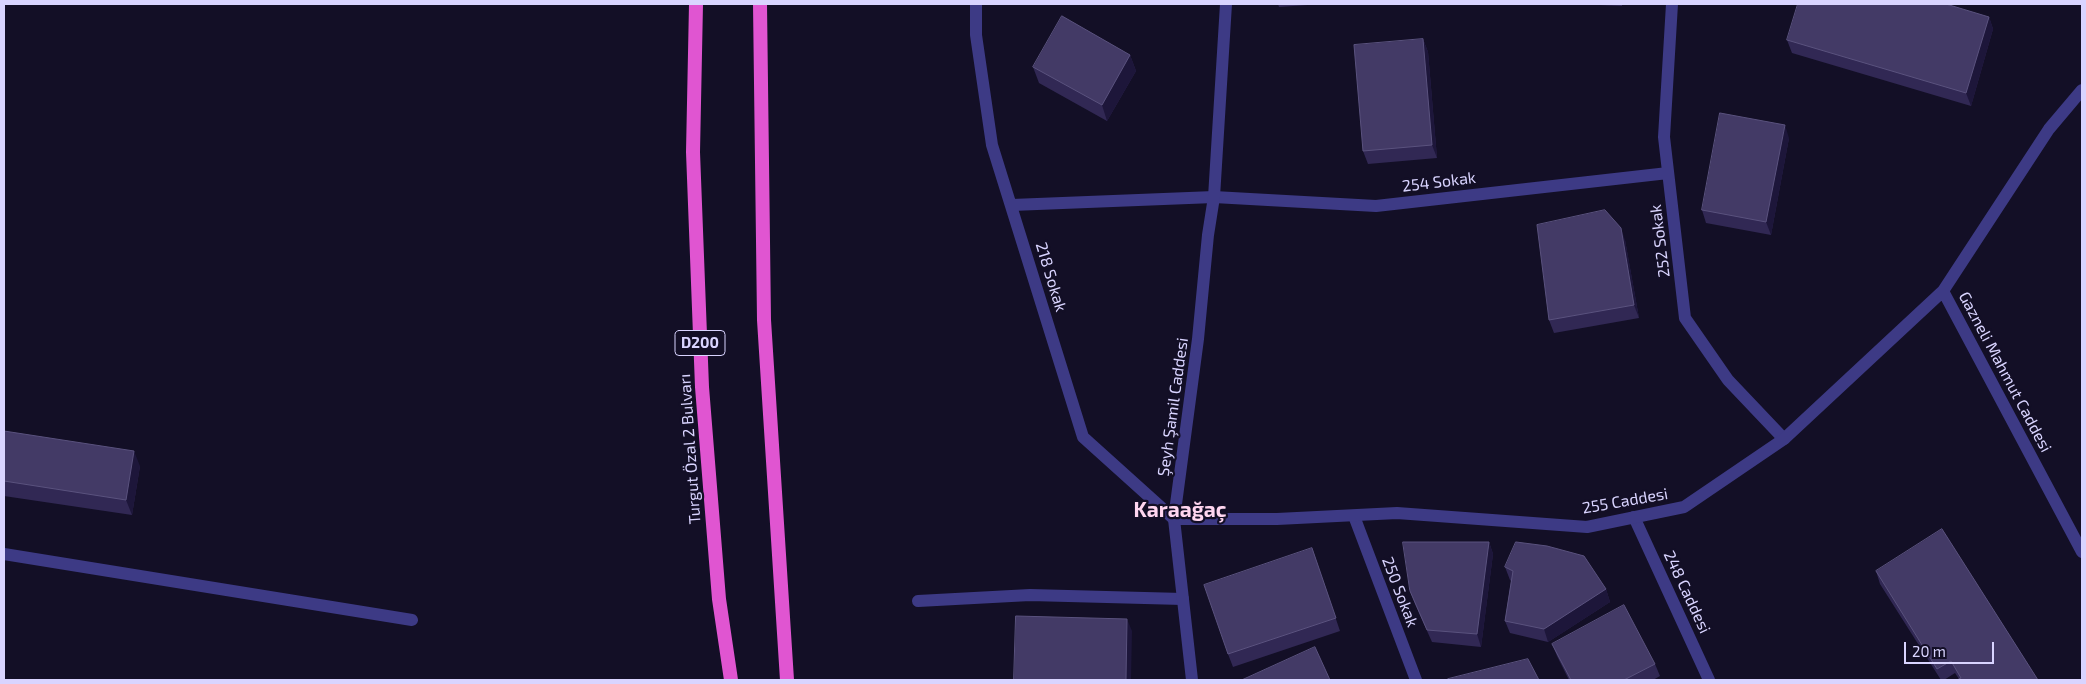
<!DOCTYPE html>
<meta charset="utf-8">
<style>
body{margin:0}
#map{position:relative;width:2086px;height:684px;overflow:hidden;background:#130f26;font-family:"Exo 2",sans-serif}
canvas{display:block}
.frame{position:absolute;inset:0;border:5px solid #d9d4ff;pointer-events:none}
.scale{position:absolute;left:1904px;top:642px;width:90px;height:22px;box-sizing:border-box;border:2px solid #d9d4ff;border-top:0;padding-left:6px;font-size:15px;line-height:18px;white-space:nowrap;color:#d9d4ff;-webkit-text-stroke:4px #130f26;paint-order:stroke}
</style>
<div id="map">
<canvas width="2086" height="684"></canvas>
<div class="frame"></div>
<div class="scale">20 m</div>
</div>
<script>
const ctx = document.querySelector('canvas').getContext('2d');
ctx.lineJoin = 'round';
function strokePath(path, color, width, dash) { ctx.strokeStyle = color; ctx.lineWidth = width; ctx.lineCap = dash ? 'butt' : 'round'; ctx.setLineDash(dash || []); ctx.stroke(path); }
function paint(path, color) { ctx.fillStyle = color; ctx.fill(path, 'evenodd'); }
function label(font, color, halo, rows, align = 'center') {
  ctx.font = font + ' "Exo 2",sans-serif'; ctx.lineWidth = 4.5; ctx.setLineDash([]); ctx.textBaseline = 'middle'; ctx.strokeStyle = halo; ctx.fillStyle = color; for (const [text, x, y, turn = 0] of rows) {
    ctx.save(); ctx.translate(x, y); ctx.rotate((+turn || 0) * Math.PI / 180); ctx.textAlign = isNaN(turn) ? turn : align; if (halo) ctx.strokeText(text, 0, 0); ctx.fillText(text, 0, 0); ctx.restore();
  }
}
const minor = new Path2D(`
 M 976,4 L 976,35 L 992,145 L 1083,437 L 1174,519
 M 1672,4 L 1664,137 L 1685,318 L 1728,380 L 1784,439
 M 1012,205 L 1214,197 L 1376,206 L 1668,173
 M 1354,516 L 1416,680
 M 1634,517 L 1709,680
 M 4,554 L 412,620
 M 918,601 L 1030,595 L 1183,599`);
const tertiary = new Path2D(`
 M 1943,291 L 2082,552
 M 1174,519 L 1277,519 L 1397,513 L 1587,527 L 1684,507 L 1784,439 L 1943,291 L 2049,129 L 2082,90
 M 1192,680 L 1174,519 L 1198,339 L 1208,235 L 1214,197 L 1226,4`);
const trunk = new Path2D(`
 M 696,4 L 693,152 L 702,387 L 719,599 L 731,680
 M 760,4 L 764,320 L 787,680`);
const wall = new Path2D(`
 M 1278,4 L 1322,4 L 1279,7 Z
 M 1576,4 L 1622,4 L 1622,6 Z
 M 1989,17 L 1993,29 L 1971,106 L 1792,53 L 1787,40 Z
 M 1423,39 L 1428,52 L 1437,158 L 1368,164 L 1363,151 Z
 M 1130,55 L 1136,71 L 1107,121 L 1039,83 L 1033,67 Z
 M 1789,138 L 1771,235 L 1706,223 L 1702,210 Z
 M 1625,240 L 1639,318 L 1554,333 L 1549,320 Z
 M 4,431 L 140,466 L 132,515 L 4,496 Z
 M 1489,542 L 1493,554 L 1481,647 L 1432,642 L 1415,604 L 1410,591 Z
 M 1312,548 L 1340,631 L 1233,667 L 1228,654 Z
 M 1505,567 L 1606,589 L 1610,602 L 1548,642 L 1510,633 L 1505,621 L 1511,581 L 1510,580 Z
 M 1876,571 L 2038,680 L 1959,679 L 1955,673 L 1944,680 L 1941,680 L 1880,584 Z
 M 1552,644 L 1655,664 L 1660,676 L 1653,680 L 1569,680 L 1557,656 Z`);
const shadedWall = new Path2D(`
 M 1989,17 L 1993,29 L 1971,106 L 1966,93 Z
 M 1423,39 L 1428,52 L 1437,158 L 1432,145 Z
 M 1130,55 L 1136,71 L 1107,121 L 1102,105 Z
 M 1785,125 L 1789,138 L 1771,235 L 1766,222 Z
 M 1621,228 L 1625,240 L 1639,318 L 1634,305 Z
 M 134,451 L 140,466 L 132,515 L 126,500 Z
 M 1489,542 L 1493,554 L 1481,647 L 1477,634 Z
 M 1606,589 L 1610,602 L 1548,642 L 1544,629 Z
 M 1127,619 L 1132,631 L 1131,680 L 1126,680 Z`);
const building = new Path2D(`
 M 1798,4 L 1946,4 L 1989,17 L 1966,93 L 1787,40 Z
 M 1062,16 L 1130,55 L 1102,105 L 1033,67 Z
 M 1423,39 L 1432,145 L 1363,151 L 1354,45 Z
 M 1720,113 L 1785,125 L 1766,222 L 1702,210 Z
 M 1605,210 L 1621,228 L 1634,305 L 1549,320 L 1537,225 Z
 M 4,431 L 134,451 L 126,500 L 4,481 Z
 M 1942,529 L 2038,680 L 1957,680 L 1961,678 L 1951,661 L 1937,669 L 1876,571 Z
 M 1403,542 L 1489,542 L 1477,634 L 1427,630 L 1410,591 Z
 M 1516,542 L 1547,546 L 1584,556 L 1606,589 L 1544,629 L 1505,621 L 1513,571 L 1505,567 Z
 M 1312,548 L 1336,618 L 1228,654 L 1204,585 Z
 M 1624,605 L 1655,664 L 1624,680 L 1571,680 L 1552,644 Z
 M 1016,616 L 1127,619 L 1126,680 L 1014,680 Z
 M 1315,647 L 1330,680 L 1242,680 Z
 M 1528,659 L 1539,680 L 1449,680 L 1448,679 Z`);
const shields = [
 [700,343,50]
];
const shieldNames = [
 ["D200",700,343]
];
const streetNames = [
 ["254 Sokak",1439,182,-7],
 ["252 Sokak",1660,241,-97],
 ["218 Sokak",1051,277,73],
 ["Gazneli Mahmut Caddesi",2005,372,62],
 ["Şeyh Şamil Caddesi",1173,407,-82],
 ["Turgut Özal 2 Bulvarı",690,449,-94],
 ["255 Caddesi",1625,501,-10],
 ["250 Sokak",1400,592,69],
 ["248 Caddesi",1687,592,65]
];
const districtNames = [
 ["Karaağaç",1180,510]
];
strokePath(minor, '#3d3a85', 12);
strokePath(tertiary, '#3d3a85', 12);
strokePath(trunk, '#e055d1', 14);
paint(wall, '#312854');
paint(shadedWall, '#1d163a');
paint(building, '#433a66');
strokePath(building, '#5a527e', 1);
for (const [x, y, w] of shields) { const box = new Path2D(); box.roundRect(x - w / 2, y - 12.5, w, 25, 4); ctx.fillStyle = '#130f26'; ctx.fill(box); strokePath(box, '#d9d4ff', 1); }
label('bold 15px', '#d9d4ff', null, shieldNames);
label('16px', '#d9d4ff', '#130f26', streetNames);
label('bold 21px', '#ffd6f0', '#130f26', districtNames);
</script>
